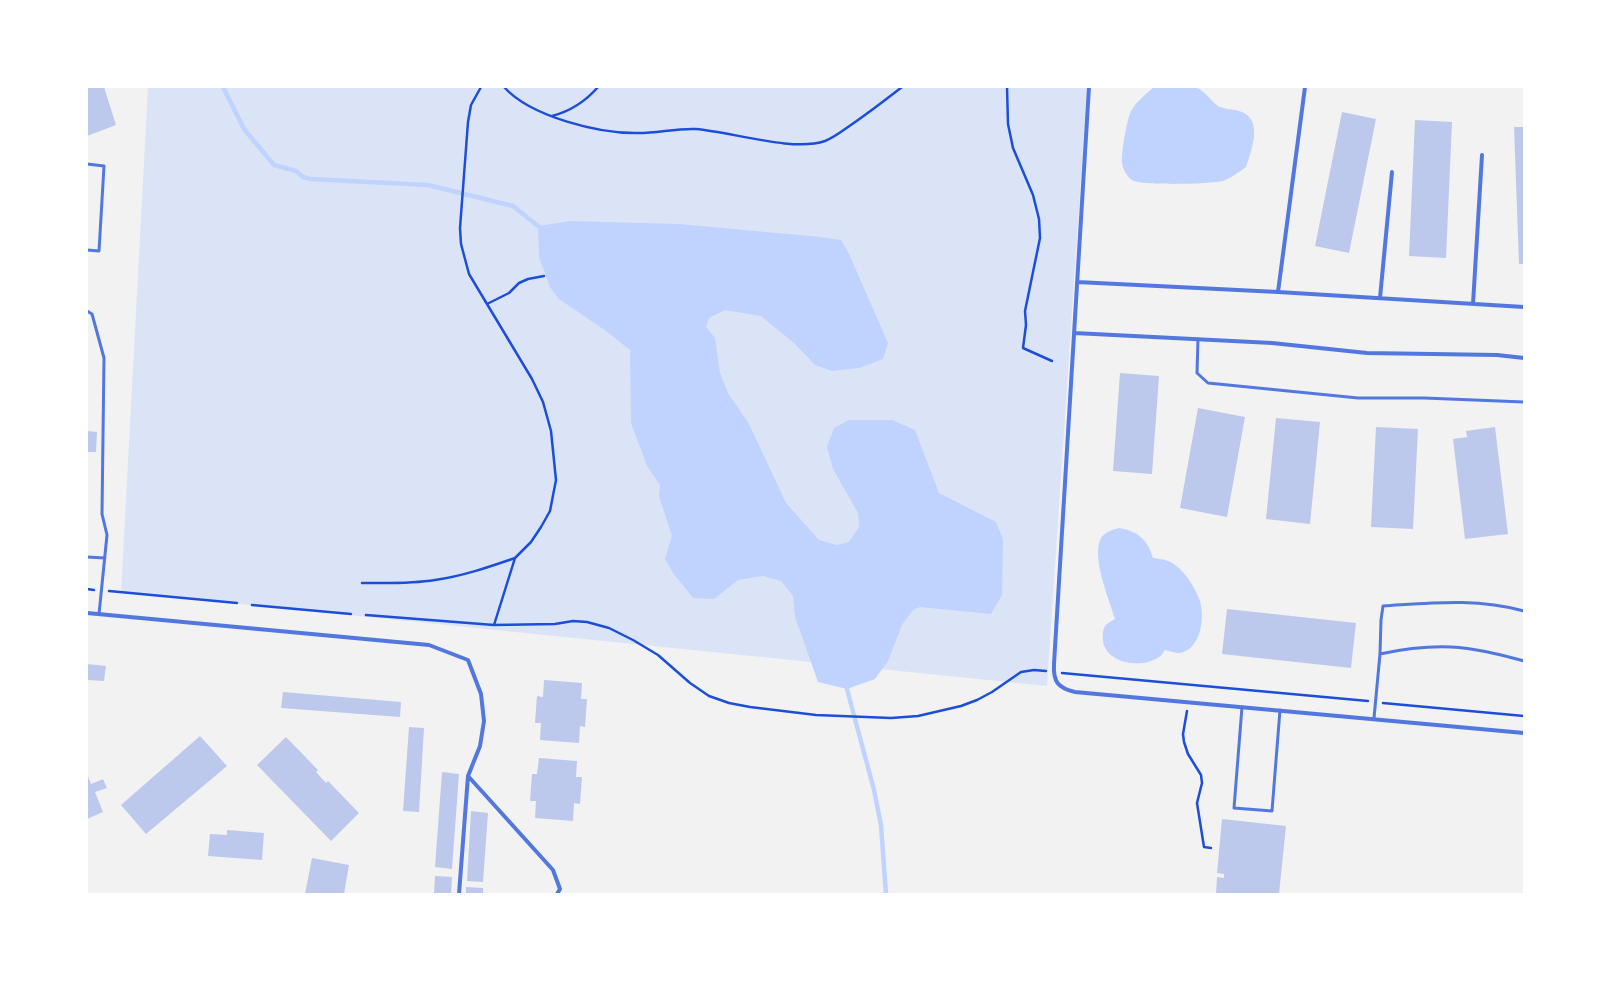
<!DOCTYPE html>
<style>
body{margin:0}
#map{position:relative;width:1611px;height:981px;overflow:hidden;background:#f2f2f2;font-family:Helvetica,sans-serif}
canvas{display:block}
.frame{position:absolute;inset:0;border:88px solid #fff;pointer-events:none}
</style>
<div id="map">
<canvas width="1611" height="981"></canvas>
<div class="frame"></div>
</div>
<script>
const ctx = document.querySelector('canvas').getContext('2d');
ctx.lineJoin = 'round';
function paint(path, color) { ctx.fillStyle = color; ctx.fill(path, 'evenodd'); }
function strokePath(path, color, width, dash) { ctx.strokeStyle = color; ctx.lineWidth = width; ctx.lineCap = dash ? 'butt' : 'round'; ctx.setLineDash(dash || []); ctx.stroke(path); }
const green = new Path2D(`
 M 148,87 L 1087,87 L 1047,686 L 121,592 Z`);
const water = new Path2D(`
 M 1154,87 C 1165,87 1195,84 1202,91 C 1208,95 1212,102 1218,106 C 1222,109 1233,109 1239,111 C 1264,118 1252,149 1246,167 C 1239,172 1231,178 1223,181 C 1211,184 1141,186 1132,180 C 1127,177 1122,168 1122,162 C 1121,153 1127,119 1131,111 C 1136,102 1146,94 1154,87 Z
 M 570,221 L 679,224 L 820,237 L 841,240 L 849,254 L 888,343 L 883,359 L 859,368 L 832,371 L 815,365 L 794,343 L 761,316 L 725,310 L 709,318 L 706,327 L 715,338 L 720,373 L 728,393 L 749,424 L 786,503 L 819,540 L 837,545 L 849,542 L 859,527 L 858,513 L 833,469 L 827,447 L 834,428 L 849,420 L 892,420 L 915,430 L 939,493 L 996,522 L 1003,539 L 1002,595 L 991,614 L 920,607 L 913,610 L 902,625 L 888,661 L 875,679 L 847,689 L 818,682 L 795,617 L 793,596 L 781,581 L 763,576 L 738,580 L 714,599 L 693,598 L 673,573 L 665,559 L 672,536 L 659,496 L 660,485 L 647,466 L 631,423 L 630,350 L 606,331 L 559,299 L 550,287 L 539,257 L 538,226 Z
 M 1119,528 C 1138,531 1148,540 1153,558 C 1158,559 1164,559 1168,561 C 1183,567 1195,587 1200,601 C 1205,618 1201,649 1180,653 C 1176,653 1169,651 1165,650 C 1163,652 1162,656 1159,657 C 1143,669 1106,664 1103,641 C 1103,636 1102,631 1105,626 C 1107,623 1112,621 1115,619 C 1109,599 1091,557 1101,538 C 1105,532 1112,530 1119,528 Z`);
const stream = new Path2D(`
 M 223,87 L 244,129 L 274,165 L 296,171 L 303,177 L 310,179 L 428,185 L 513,206 L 538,226
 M 847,689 L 874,790 L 881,825 L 886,894`);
const building = new Path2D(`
 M 87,87 L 104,87 L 116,125 L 87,136 Z
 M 1342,112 L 1376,119 L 1349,253 L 1315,246 Z
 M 1415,120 L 1452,122 L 1446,258 L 1409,256 Z
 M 1514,127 L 1524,127 L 1524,264 L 1519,264 Z
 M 1120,373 L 1159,376 L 1152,474 L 1113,471 Z
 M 1198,408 L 1245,417 L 1227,517 L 1180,508 Z
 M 1276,418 L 1320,422 L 1310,524 L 1266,519 Z
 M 1376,427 L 1418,429 L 1413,529 L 1371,527 Z
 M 1495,427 L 1508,534 L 1465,539 L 1453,439 L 1467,437 L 1466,431 Z
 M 87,431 L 97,432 L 96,452 L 87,452 Z
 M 1227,609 L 1356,623 L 1351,668 L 1222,654 Z
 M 87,664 L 106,666 L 104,681 L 87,680 Z
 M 544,680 L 582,683 L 581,699 L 587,699 L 585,727 L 580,726 L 579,743 L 540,740 L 541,723 L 535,723 L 537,696 L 543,697 Z
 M 283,692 L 401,702 L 400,717 L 281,708 Z
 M 409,727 L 424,728 L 419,812 L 403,811 Z
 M 200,736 L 227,766 L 146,834 L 121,805 Z
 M 286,737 L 318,770 L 316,772 L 326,783 L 328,781 L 359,813 L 331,841 L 257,765 Z
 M 539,758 L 577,761 L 576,777 L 582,777 L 580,804 L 574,803 L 573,821 L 535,818 L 536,801 L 530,801 L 532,774 L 537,774 Z
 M 442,772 L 459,774 L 452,869 L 435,867 Z
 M 87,774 L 91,784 L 103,779 L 107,788 L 95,792 L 103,812 L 87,819 Z
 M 471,811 L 488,813 L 483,882 L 467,881 Z
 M 1222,819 L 1286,826 L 1279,894 L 1216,894 L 1217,877 L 1224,878 L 1224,874 L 1217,873 Z
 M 227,830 L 264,833 L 262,860 L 208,856 L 210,834 L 227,835 Z
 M 312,858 L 349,865 L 344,894 L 305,894 Z
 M 435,876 L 452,877 L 451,894 L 434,894 Z
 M 466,887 L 483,888 L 483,894 L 466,894 Z`);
const path = new Path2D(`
 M 481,87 L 471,105 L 468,122 L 460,228 L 461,244 L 469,274 L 532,379 L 543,402 L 551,431 L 556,480 L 550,511 L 541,527 L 531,542 L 515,558 L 494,625
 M 504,87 C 531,117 600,134 639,133 C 658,133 677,128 696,129 C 732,132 793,152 825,141 C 833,138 841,132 848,127 C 867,114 884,101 902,87
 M 1007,87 L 1008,124 L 1013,148 L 1033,195 L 1039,219 L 1040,238 L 1025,311 L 1026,325 L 1023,348 L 1052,361
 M 552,116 C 571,111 585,102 598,87
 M 487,304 L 509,293 L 519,283 L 528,279 L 544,276
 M 362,583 C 386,583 411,584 435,580 C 463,576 489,567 515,558
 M 87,589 L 94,590
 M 109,591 L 237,603
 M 252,605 L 351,614
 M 366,615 L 494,625 L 555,624 L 573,621 L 587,622 L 609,628 L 633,640 L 658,655 L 690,683 L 709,696 L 729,703 L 750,707 L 816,715 L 891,718 L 918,716 L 961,706 L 977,700 L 992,692 L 1021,672 L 1034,670 L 1046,671
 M 1062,673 L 1368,701
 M 1383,703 L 1524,716
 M 1187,711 L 1183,734 L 1184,742 L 1188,754 L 1201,775 L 1202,783 L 1197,803 L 1204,847 L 1211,848`);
const service = new Path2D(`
 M 87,164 L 104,166 L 99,251 L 87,250
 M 87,311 L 92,314 L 104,358 L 102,514 L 107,535 L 99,614
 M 1198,339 L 1197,373 L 1208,383 L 1358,398 L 1424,398 L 1524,402
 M 87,557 L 105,558
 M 1380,654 C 1403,649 1427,646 1451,647 C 1475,648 1501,655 1524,661
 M 1242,707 L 1234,808 L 1272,811 L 1280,710
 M 1374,718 L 1380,654 L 1381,620 L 1383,606 C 1433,603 1475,598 1524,611`);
const minor = new Path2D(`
 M 1089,87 L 1054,664 C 1053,682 1058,688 1075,692 L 1524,733
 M 1077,282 L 1278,292 L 1524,307
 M 1278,292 L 1305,87
 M 1380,298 L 1392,172
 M 1473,304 L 1482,155
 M 1074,333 L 1272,343 L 1367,353 L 1497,355 L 1524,358
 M 87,613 L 429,645 L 468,660 L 481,694 L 484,721 L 480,746 L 468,776 L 459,894
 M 468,776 L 553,870 L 560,889 L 557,894`);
paint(green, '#dbe4f7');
paint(water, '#bfd3fe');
strokePath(stream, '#bfd3fe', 4.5);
paint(building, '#bdc9ec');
strokePath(path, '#1d4ed8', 2.5);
strokePath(service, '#5277de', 3);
strokePath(minor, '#5277de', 4);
</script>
